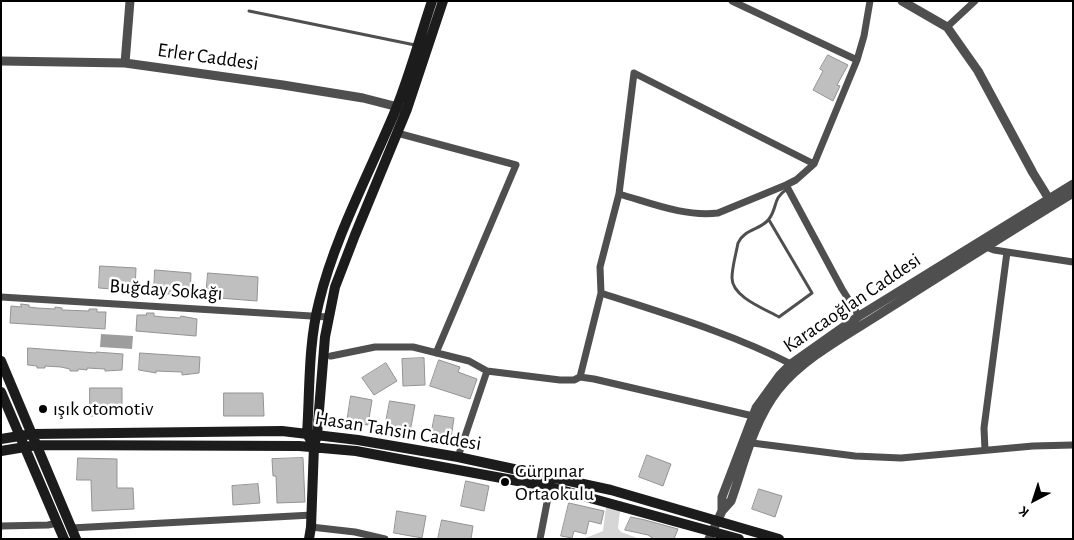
<!DOCTYPE html>
<meta charset="utf-8">
<style>
body{margin:0}
#map{position:relative;width:1074px;height:540px;overflow:hidden;background:#fff;font-family:"Alegreya Sans",sans-serif}
canvas{display:block}
.frame{position:absolute;inset:0;border:2px solid #000;pointer-events:none}
.north{position:absolute;left:1009px;top:475px;width:50px;height:50px;-webkit-text-stroke:4px #fff;paint-order:stroke;rotate:220deg;font-size:14px;font-weight:700;line-height:20px;text-align:center;color:#000}
.north::after{content:'';display:block;margin:auto;width:18px;height:22px;background:#000;clip-path:polygon(50% 0,100% 100%,50% 72%,0 100%)}
</style>
<div id="map">
<canvas width="1074" height="540"></canvas>
<div class="frame"></div>
<div class="north">K</div>
</div>
<script>
const ctx = document.querySelector('canvas').getContext('2d');
ctx.lineJoin = 'round';
function paint(path, color) { ctx.fillStyle = color; ctx.fill(path, 'evenodd'); }
function strokePath(path, color, width, dash) { ctx.strokeStyle = color; ctx.lineWidth = width; ctx.lineCap = dash ? 'butt' : 'round'; ctx.setLineDash(dash || []); ctx.stroke(path); }
function label(font, color, halo, rows, align = 'center') {
  ctx.font = font + ' "Alegreya Sans",sans-serif'; ctx.lineWidth = 5; ctx.setLineDash([]); ctx.textBaseline = 'middle'; ctx.strokeStyle = halo; ctx.fillStyle = color; for (const [text, x, y, turn = 0] of rows) {
    ctx.save(); ctx.translate(x, y); ctx.rotate((+turn || 0) * Math.PI / 180); ctx.textAlign = isNaN(turn) ? turn : align; if (halo) ctx.strokeText(text, 0, 0); ctx.fillText(text, 0, 0); ctx.restore();
  }
}
const green = new Path2D(`
 M 606,507 L 620,511 L 618,528 L 621,532 L 640,539 L 583,539 L 603,531 Z`);
const water = new Path2D(`
 M 101,334 L 133,336 L 132,349 L 100,347 Z`);
const building = new Path2D(`
 M 828,55 L 848,65 L 837,85 L 840,86 L 833,101 L 813,90 L 823,71 L 820,69 Z
 M 100,266 L 136,268 L 135,291 L 99,288 Z
 M 155,270 L 191,273 L 190,295 L 154,293 Z
 M 208,273 L 258,277 L 257,301 L 206,297 Z
 M 21,304 L 29,305 L 29,307 L 37,308 L 55,309 L 55,307 L 62,308 L 62,310 L 89,311 L 89,309 L 97,309 L 97,312 L 106,312 L 105,329 L 10,323 L 11,306 L 21,307 Z
 M 147,313 L 154,313 L 154,316 L 163,317 L 180,318 L 181,316 L 197,319 L 196,336 L 136,331 L 137,315 L 146,315 Z
 M 28,348 L 96,353 L 96,352 L 123,354 L 122,370 L 105,371 L 105,369 L 87,368 L 87,370 L 78,369 L 78,371 L 70,371 L 70,369 L 61,367 L 45,366 L 45,368 L 37,368 L 37,366 L 28,365 Z
 M 140,353 L 200,357 L 199,373 L 182,375 L 182,372 L 156,371 L 156,373 L 139,370 Z
 M 424,358 L 425,385 L 403,386 L 402,359 Z
 M 439,360 L 460,367 L 458,372 L 477,379 L 470,399 L 430,386 Z
 M 386,363 L 397,381 L 374,395 L 362,378 Z
 M 90,388 L 122,388 L 122,415 L 90,416 Z
 M 224,393 L 263,393 L 264,416 L 224,416 Z
 M 351,396 L 372,400 L 368,425 L 347,422 Z
 M 390,401 L 415,405 L 410,432 L 385,427 Z
 M 435,415 L 454,418 L 451,438 L 431,435 Z
 M 647,455 L 671,464 L 663,486 L 639,477 Z
 M 78,458 L 117,459 L 117,488 L 133,488 L 134,509 L 92,511 L 91,480 L 77,480 Z
 M 303,458 L 305,502 L 277,503 L 276,476 L 273,476 L 272,459 Z
 M 466,481 L 489,486 L 484,511 L 461,506 Z
 M 258,484 L 260,503 L 233,505 L 232,486 Z
 M 759,489 L 782,496 L 775,517 L 752,509 Z
 M 569,503 L 604,511 L 601,524 L 589,521 L 586,534 L 574,531 L 572,538 L 561,536 Z
 M 397,511 L 426,516 L 422,538 L 394,533 Z
 M 631,517 L 645,520 L 678,529 L 674,539 L 654,539 L 648,535 L 625,530 Z
 M 442,520 L 473,526 L 471,539 L 438,539 Z`);
const service = new Path2D(`
 M 249,11 L 415,45
 M 769,220 L 812,293 L 779,317 C 765,309 732,297 732,278 C 732,267 736,254 738,243 C 744,229 761,230 769,219 C 778,207 772,199 787,189`);
const minor = new Path2D(`
 M 732,1 L 857,60
 M 947,27 L 975,1
 M 397,133 L 516,165 L 436,353
 M 786,185 L 842,289 L 859,316
 M 619,194 C 651,203 684,217 718,213 L 786,185 L 796,180 L 814,164 L 857,60 L 864,36 L 870,1
 M 986,247 L 994,250 L 1073,262
 M 601,293 C 665,314 731,333 791,364
 M 1,297 L 328,317
 M 331,356 L 375,347 L 413,347 L 469,361 L 487,371 L 560,380 L 574,380 L 580,377 L 594,379 L 753,416
 M 580,377 L 601,293 L 600,267 L 619,194 L 634,73 L 814,164
 M 752,443 L 855,456 L 901,458 L 1033,446 L 1073,445
 M 985,450 L 984,428 L 1007,252
 M 458,457 L 487,371
 M 1,526 L 48,525 L 57,523
 M 311,527 L 355,532 L 385,539
 M 71,528 L 312,515
 M 540,539 L 550,487`);
const tertiary = new Path2D(`
 M 902,1 L 947,27 L 978,71 L 1033,173 L 1049,199
 M 1,61 L 125,63 L 283,85 L 363,98 L 402,108
 M 125,63 L 130,1
 M 722,511 L 722,497 L 756,408 L 780,375 L 791,364 L 859,316 L 1073,184
 M 709,539 L 722,511 L 731,501 C 744,465 753,422 778,390 C 803,358 849,334 883,312 C 946,272 1009,232 1073,193`);
const secondary = new Path2D(`
 M 1,361 L 76,539
 M 1,392 L 64,539
 M 1,439 L 32,434 L 282,431 L 358,440 L 458,457 L 611,490 L 779,539
 M 310,439 L 307,434 C 310,390 308,345 319,302 C 335,236 370,172 396,109 C 410,74 420,37 432,1
 M 1,451 L 37,445 L 299,446 L 356,451 L 550,487 L 739,539
 M 309,539 L 311,527 L 314,446 L 317,435 L 325,337 L 335,287 L 355,235 L 407,109 L 443,1`);
const markers = [
 [43,409,5,"#000"],
 [505,482,5,"#000"]
];
const streetNames = [
 ["Erler Caddesi",208,57,8],
 ["Buğday Sokağı",166,290,4],
 ["Karacaoğlan Caddesi",852,303,-34],
 ["Hasan Tahsin Caddesi",398,431,9]
];
const poiNames = [
 ["ışık otomotiv",53,409],
 ["Gürpınar",515,471],
 ["Ortaokulu",515,494]
];
paint(green, '#d6d6d6');
paint(water, '#9d9d9d');
paint(building, '#bfbfbf');
strokePath(building, '#939393', 1);
strokePath(service, '#4f4f4f', 3);
strokePath(minor, '#4f4f4f', 7);
strokePath(tertiary, '#4f4f4f', 9);
strokePath(secondary, '#1c1c1c', 10);
for (const [x, y, r, color] of markers) { const dot = new Path2D(); dot.arc(x, y, r, 0, 2 * Math.PI); ctx.fillStyle = color; ctx.fill(dot); strokePath(dot, '#fff', 2); }
label('20px', '#000', '#fff', streetNames);
label('20px', '#000', '#fff', poiNames, 'left');
</script>
